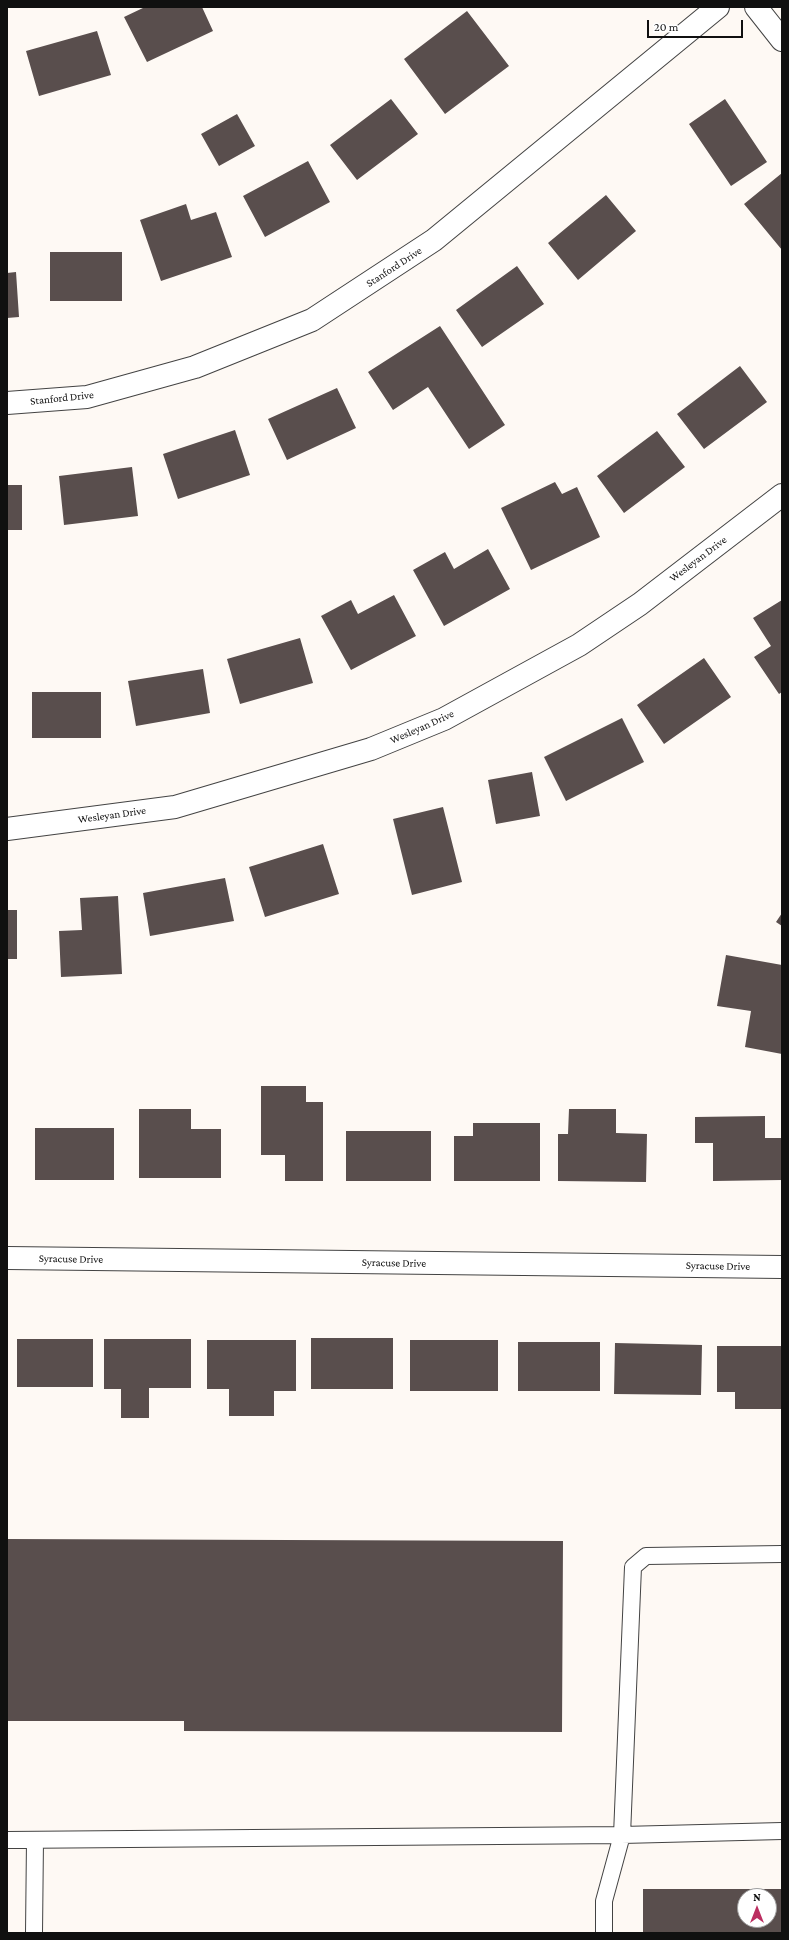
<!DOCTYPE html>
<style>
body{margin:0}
#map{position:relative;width:789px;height:1940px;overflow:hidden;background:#fef9f4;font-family:"Crimson Pro",serif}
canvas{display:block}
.frame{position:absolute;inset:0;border:8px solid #101010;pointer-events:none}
.north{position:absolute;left:737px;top:1888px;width:40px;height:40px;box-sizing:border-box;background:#fff;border:1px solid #9f9f9f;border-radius:50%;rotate:0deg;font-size:11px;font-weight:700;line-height:16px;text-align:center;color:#101010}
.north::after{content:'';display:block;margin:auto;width:14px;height:18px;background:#bb2e60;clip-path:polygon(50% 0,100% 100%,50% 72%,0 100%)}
.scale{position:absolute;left:647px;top:20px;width:96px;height:18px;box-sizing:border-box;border:2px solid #101010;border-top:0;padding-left:5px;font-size:12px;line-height:14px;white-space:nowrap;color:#101010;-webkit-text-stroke:3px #fff;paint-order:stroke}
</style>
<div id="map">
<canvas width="789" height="1940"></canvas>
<div class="frame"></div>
<div class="north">N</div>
<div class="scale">20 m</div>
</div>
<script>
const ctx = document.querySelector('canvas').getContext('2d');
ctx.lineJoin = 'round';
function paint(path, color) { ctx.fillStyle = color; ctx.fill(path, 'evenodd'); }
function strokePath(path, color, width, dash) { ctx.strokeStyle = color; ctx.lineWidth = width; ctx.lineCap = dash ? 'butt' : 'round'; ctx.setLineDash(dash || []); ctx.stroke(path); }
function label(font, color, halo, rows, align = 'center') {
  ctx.font = font + ' "Crimson Pro",serif'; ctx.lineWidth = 4; ctx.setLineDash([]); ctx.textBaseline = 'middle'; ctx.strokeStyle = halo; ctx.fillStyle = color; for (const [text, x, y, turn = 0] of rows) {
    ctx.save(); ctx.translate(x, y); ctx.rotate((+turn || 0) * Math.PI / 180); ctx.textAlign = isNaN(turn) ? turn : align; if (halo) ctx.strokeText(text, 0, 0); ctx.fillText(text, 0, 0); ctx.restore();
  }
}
const building = new Path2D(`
 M 145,7 L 202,7 L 213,31 L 147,62 L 124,17 Z
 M 467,11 L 509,66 L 445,114 L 404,59 Z
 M 97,31 L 111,75 L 39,96 L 26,51 Z
 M 391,99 L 418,134 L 357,180 L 330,145 Z
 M 725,99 L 767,162 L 731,186 L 689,124 Z
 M 237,114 L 255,146 L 219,166 L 201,134 Z
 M 308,161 L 330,202 L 265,237 L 243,196 Z
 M 782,173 L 782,250 L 744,204 Z
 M 606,195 L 636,231 L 578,280 L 548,243 Z
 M 186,204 L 191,220 L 216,212 L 232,257 L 161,281 L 140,220 Z
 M 50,252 L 122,252 L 122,301 L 50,301 Z
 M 517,266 L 544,304 L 482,347 L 456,310 Z
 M 16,272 L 19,317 L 7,318 L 7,273 Z
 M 440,326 L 505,425 L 469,449 L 428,387 L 393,410 L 368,372 Z
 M 740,366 L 767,402 L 704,449 L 677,414 Z
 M 337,388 L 356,428 L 287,460 L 268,419 Z
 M 235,430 L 250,475 L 178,499 L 163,454 Z
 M 657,431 L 685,467 L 624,513 L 597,476 Z
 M 132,467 L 138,516 L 64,525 L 59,476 Z
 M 555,482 L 562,494 L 577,487 L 600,537 L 531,570 L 501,508 Z
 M 7,485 L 22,485 L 22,530 L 7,530 Z
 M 488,549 L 510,589 L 444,626 L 413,570 L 445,552 L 454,569 Z
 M 394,595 L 416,636 L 351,670 L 321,616 L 351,600 L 358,614 Z
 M 782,600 L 782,692 L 779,694 L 754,657 L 771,646 L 753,618 Z
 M 300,638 L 313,683 L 240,704 L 227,659 Z
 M 704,658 L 731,697 L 664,744 L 637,705 Z
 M 203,669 L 210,713 L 136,726 L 128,681 Z
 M 32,692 L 101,692 L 101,738 L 32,738 Z
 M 622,718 L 644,762 L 566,801 L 544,757 Z
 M 532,772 L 540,816 L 496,824 L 488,780 Z
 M 443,807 L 462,882 L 412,895 L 393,819 Z
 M 323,844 L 339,894 L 265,917 L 249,867 Z
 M 225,878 L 234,921 L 150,936 L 143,893 Z
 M 118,896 L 122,974 L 61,977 L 59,931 L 82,930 L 80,898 Z
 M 7,910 L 17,910 L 17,959 L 7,959 Z
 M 782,913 L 782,926 L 776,922 Z
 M 726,955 L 782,965 L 782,1054 L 745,1047 L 751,1011 L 717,1006 Z
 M 261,1086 L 306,1086 L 306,1102 L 323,1102 L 323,1181 L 285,1181 L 285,1155 L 261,1155 Z
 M 139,1109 L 191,1109 L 191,1129 L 221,1129 L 221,1178 L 139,1178 Z
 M 569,1109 L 616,1109 L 616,1133 L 647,1134 L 646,1182 L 558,1181 L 558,1134 L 568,1134 Z
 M 765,1116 L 765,1138 L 782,1138 L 782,1180 L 713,1181 L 713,1143 L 695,1143 L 695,1117 Z
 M 473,1123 L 540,1123 L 540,1181 L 454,1181 L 454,1136 L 473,1136 Z
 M 35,1128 L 114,1128 L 114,1180 L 35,1180 Z
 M 346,1131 L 431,1131 L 431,1181 L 346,1181 Z
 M 311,1338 L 393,1338 L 393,1389 L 311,1389 Z
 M 17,1339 L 93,1339 L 93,1387 L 17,1387 Z
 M 104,1339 L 191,1339 L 191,1388 L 149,1388 L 149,1418 L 121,1418 L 121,1389 L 104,1389 Z
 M 207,1340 L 296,1340 L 296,1391 L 274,1391 L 274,1416 L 229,1416 L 229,1389 L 207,1389 Z
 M 410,1340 L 498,1340 L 498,1391 L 410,1391 Z
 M 518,1342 L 600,1342 L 600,1391 L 518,1391 Z
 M 615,1343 L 702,1345 L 701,1395 L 614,1394 Z
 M 717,1346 L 782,1346 L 782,1409 L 735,1409 L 735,1392 L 717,1392 Z
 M 7,1539 L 563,1541 L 562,1732 L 184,1731 L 184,1721 L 7,1721 Z
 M 643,1889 L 782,1889 L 782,1933 L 643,1933 ZM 745,1896 L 769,1896 L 769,1920 L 745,1920 Z`);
const lane = new Path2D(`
 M 7,1840 L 622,1835 L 782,1831
 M 34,1933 L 35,1840
 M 604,1933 L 604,1901 L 622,1835 L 633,1567 L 646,1556 L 782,1554`);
const street = new Path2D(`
 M 756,7 L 782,40
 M 7,403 L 87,397 L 195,367 L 312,320 L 434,240 L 718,7
 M 7,829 L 175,807 L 371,749 L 444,719 L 579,645 L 640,604 L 782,495
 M 7,1258 L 782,1267`);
const streetNames = [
 ["Stanford Drive",394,267,-33],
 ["Stanford Drive",62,398,-6],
 ["Wesleyan Drive",698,559,-37],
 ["Wesleyan Drive",422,727,-24],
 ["Wesleyan Drive",112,815,-8],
 ["Syracuse Drive",71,1259,1],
 ["Syracuse Drive",394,1263,1],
 ["Syracuse Drive",718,1266,1]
];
paint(building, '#594e4d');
strokePath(lane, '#434343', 18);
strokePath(street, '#434343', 24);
strokePath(lane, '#fff', 16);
strokePath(street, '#fff', 22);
label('11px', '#101010', '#fff', streetNames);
</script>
